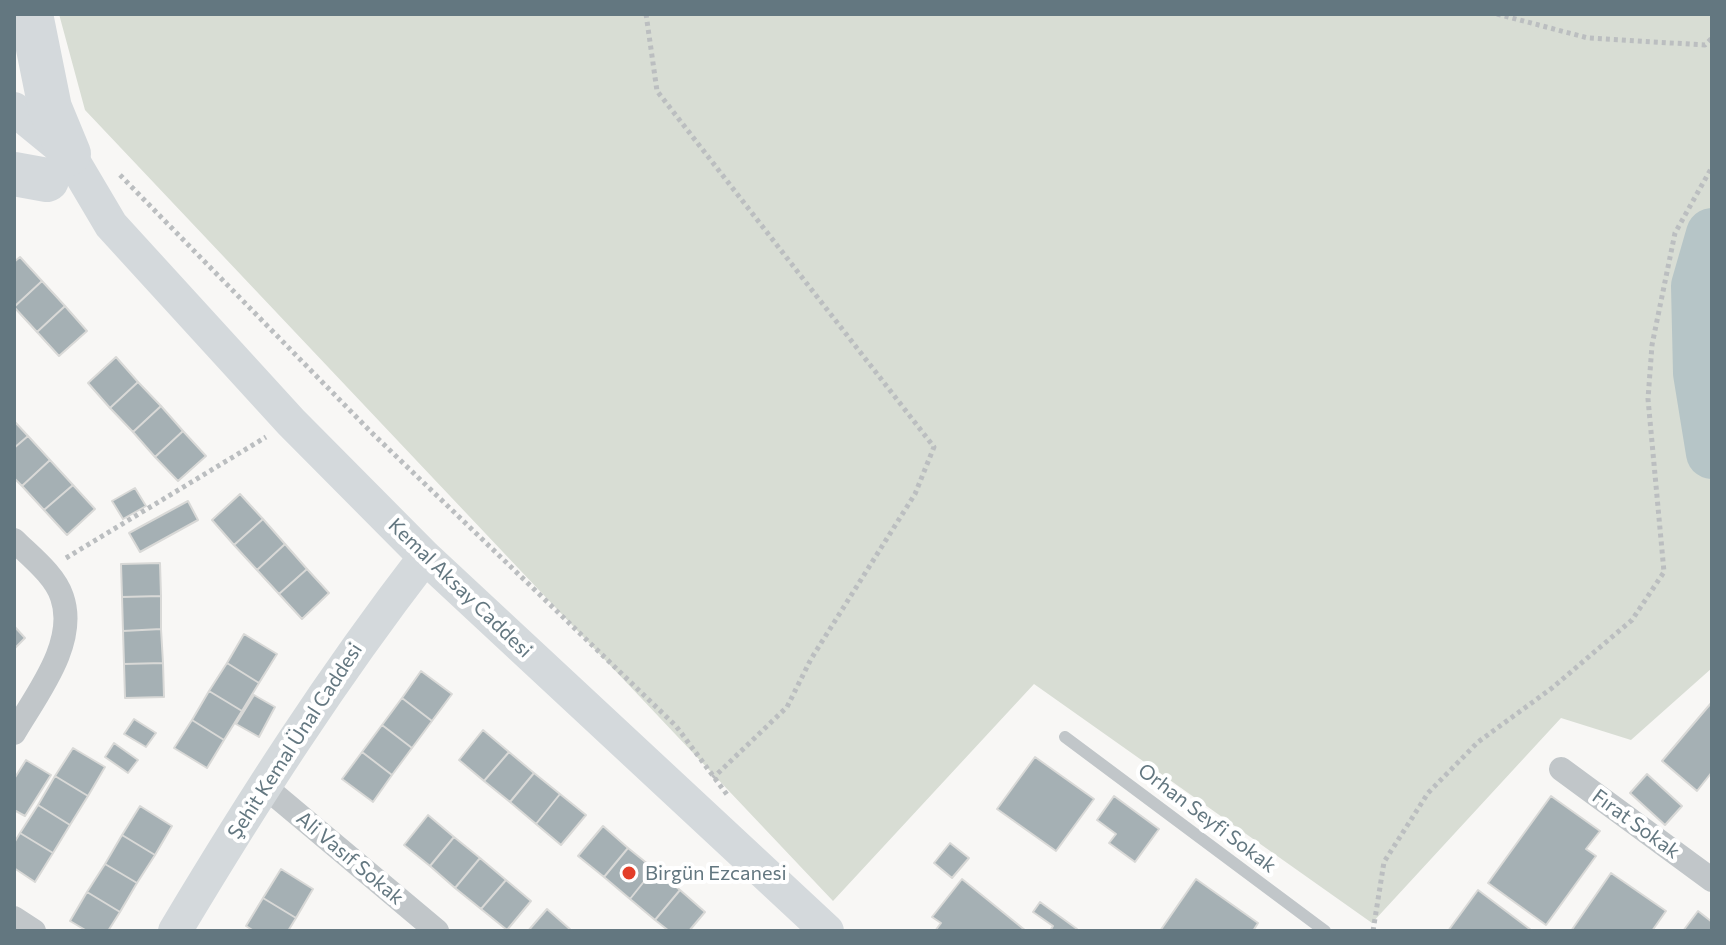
<!DOCTYPE html>
<meta charset="utf-8">
<style>
body{margin:0}
#map{position:relative;width:1726px;height:945px;overflow:hidden;background:#f8f7f5;font-family:Commissioner,sans-serif}
canvas{display:block}
.frame{position:absolute;inset:0;border:16px solid #637780;pointer-events:none}
</style>
<div id="map">
<canvas width="1726" height="945"></canvas>
<div class="frame"></div>
</div>
<script>
const ctx = document.querySelector('canvas').getContext('2d');
ctx.lineJoin = 'round';
function paint(path, color) { ctx.fillStyle = color; ctx.fill(path, 'evenodd'); }
function strokePath(path, color, width, dash) { ctx.strokeStyle = color; ctx.lineWidth = width; ctx.lineCap = dash ? 'butt' : 'round'; ctx.setLineDash(dash || []); ctx.stroke(path); }
function label(font, color, halo, rows, align = 'center') {
  ctx.font = font + ' Commissioner,sans-serif'; ctx.lineWidth = 8; ctx.setLineDash([]); ctx.textBaseline = 'middle'; ctx.strokeStyle = halo; ctx.fillStyle = color; for (const [text, x, y, turn = 0] of rows) {
    ctx.save(); ctx.translate(x, y); ctx.rotate((+turn || 0) * Math.PI / 180); ctx.textAlign = isNaN(turn) ? turn : align; if (halo) ctx.strokeText(text, 0, 0); ctx.fillText(text, 0, 0); ctx.restore();
  }
}
const green = new Path2D(`
 M 59,14 L 1712,14 L 1712,668 L 1631,740 L 1561,718 L 1372,923 L 1034,684 L 833,901 L 85,110 Z`);
const river = new Path2D(`
 M 1712,234 L 1697,286 L 1699,373 L 1712,453`);
const building = new Path2D(`
 M 20,257 L 42,281 L 14,307 L 14,262 Z
 M 42,281 L 65,306 L 37,332 L 14,307 Z
 M 65,306 L 87,331 L 59,356 L 37,332 Z
 M 116,357 L 138,382 L 110,408 L 88,383 Z
 M 138,382 L 161,406 L 133,432 L 110,408 Z
 M 161,406 L 183,431 L 155,457 L 133,432 Z
 M 14,421 L 28,436 L 14,448 Z
 M 183,431 L 206,456 L 178,481 L 155,457 Z
 M 28,436 L 50,460 L 22,486 L 14,478 L 14,448 Z
 M 50,460 L 73,485 L 44,510 L 22,486 Z
 M 73,485 L 95,509 L 67,535 L 44,510 Z
 M 135,488 L 146,506 L 123,519 L 112,501 Z
 M 240,494 L 263,519 L 234,545 L 212,520 Z
 M 188,501 L 198,520 L 140,552 L 129,533 Z
 M 263,519 L 285,544 L 257,570 L 234,545 Z
 M 285,544 L 307,569 L 279,594 L 257,570 Z
 M 160,563 L 161,596 L 122,597 L 121,564 Z
 M 307,569 L 329,593 L 302,619 L 279,594 Z
 M 161,596 L 161,629 L 123,631 L 122,597 Z
 M 14,626 L 25,638 L 14,649 Z
 M 161,629 L 163,663 L 124,664 L 123,631 Z
 M 244,634 L 277,654 L 259,683 L 227,663 Z
 M 163,663 L 164,697 L 125,698 L 124,664 Z
 M 227,663 L 259,683 L 242,711 L 209,691 Z
 M 421,671 L 452,694 L 432,721 L 402,698 Z
 M 209,691 L 242,711 L 224,740 L 192,720 Z
 M 254,695 L 275,707 L 259,737 L 236,724 Z
 M 402,698 L 432,721 L 412,748 L 382,725 Z
 M 1712,702 L 1712,772 L 1697,791 L 1662,761 Z
 M 134,719 L 156,733 L 146,747 L 124,734 Z
 M 192,720 L 224,740 L 207,768 L 174,748 Z
 M 382,725 L 412,748 L 392,775 L 362,752 Z
 M 483,730 L 509,752 L 484,781 L 459,760 Z
 M 114,743 L 138,760 L 128,773 L 105,757 Z
 M 73,748 L 105,767 L 88,796 L 55,776 Z
 M 362,752 L 392,775 L 373,802 L 342,779 Z
 M 509,752 L 534,773 L 510,802 L 484,781 Z
 M 1035,757 L 1094,799 L 1056,851 L 997,809 Z
 M 26,760 L 51,775 L 25,816 L 14,810 L 14,779 Z
 M 534,773 L 560,794 L 536,824 L 510,802 Z
 M 1647,774 L 1682,806 L 1665,825 L 1630,793 Z
 M 55,776 L 88,796 L 70,825 L 38,805 Z
 M 560,794 L 586,815 L 561,845 L 536,824 Z
 M 1114,796 L 1159,829 L 1135,862 L 1109,843 L 1116,834 L 1097,820 Z
 M 1551,796 L 1600,831 L 1586,849 L 1596,856 L 1546,925 L 1488,883 Z
 M 38,805 L 70,825 L 53,853 L 20,833 Z
 M 140,806 L 172,826 L 155,855 L 122,835 Z
 M 428,815 L 454,837 L 430,866 L 404,845 Z
 M 603,826 L 628,848 L 604,877 L 578,856 Z
 M 20,833 L 53,853 L 35,882 L 14,868 L 14,843 Z
 M 122,835 L 155,855 L 137,883 L 105,864 Z
 M 454,837 L 480,858 L 455,888 L 430,866 Z
 M 950,843 L 969,858 L 952,878 L 934,863 Z
 M 628,848 L 654,869 L 630,899 L 604,877 Z
 M 480,858 L 506,880 L 481,909 L 455,888 Z
 M 105,864 L 137,883 L 120,912 L 87,892 Z
 M 281,869 L 313,889 L 296,918 L 263,898 Z
 M 654,869 L 680,890 L 655,920 L 630,899 Z
 M 1611,873 L 1666,911 L 1652,931 L 1571,931 Z
 M 962,879 L 1026,931 L 935,931 L 941,923 L 932,917 Z
 M 1196,879 L 1258,923 L 1253,931 L 1160,931 Z
 M 506,880 L 531,901 L 507,930 L 481,909 Z
 M 680,890 L 705,912 L 689,931 L 669,931 L 655,920 Z
 M 1478,890 L 1531,930 L 1530,931 L 1448,931 Z
 M 87,892 L 120,912 L 108,931 L 87,931 L 70,921 Z
 M 263,898 L 296,918 L 288,931 L 254,931 L 246,926 Z
 M 1040,902 L 1077,929 L 1075,931 L 1050,931 L 1053,926 L 1033,912 Z
 M 547,909 L 572,931 L 528,931 Z
 M 1698,911 L 1712,922 L 1712,931 L 1683,931 Z`);
const path = new Path2D(`
 M 646,14 L 657,91 L 934,447 L 915,494 L 811,659 L 787,707 L 713,778
 M 1497,14 L 1588,38 L 1705,45 L 1712,38
 M 120,175 L 372,433 L 676,726 L 728,796
 M 66,558 L 266,437
 M 1373,931 L 1384,862 L 1428,793 L 1478,742 L 1552,688 L 1632,620 L 1664,572 L 1648,399 L 1652,345 L 1675,233 L 1712,167`);
const lane = new Path2D(`
 M 1065,737 L 1325,931`);
const street = new Path2D(`
 M 14,540 C 30,556 55,575 62,597 C 78,643 36,695 14,733
 M 1561,769 L 1712,880
 M 263,785 L 437,931
 M 14,918 L 34,931`);
const secondary = new Path2D(`
 M 14,109 L 69,154 L 111,225 L 291,422 L 425,557 L 827,931
 M 175,931 C 254,799 331,679 425,557`);
const highway = new Path2D(`
 M 31,14 L 50,108 L 69,154
 M 14,174 L 47,180`);
const markers = [
 [629,873,8,"#e33e29"]
];
const streetNames = [
 ["Kemal Aksay Caddesi",460,588,44],
 ["Şehit Kemal Ünal Caddesi",295,741,-57],
 ["Orhan Seyfi Sokak",1207,818,37],
 ["Fırat Sokak",1636,824,36],
 ["Ali Vasıf Sokak",350,858,40]
];
const poiNames = [
 ["Birgün Ezcanesi",645,873]
];
paint(green, '#d8ddd4');
strokePath(river, '#b6c5c7', 52);
paint(building, '#a5b0b4');
strokePath(building, '#d9d9d7', 2);
strokePath(path, '#bbbec0', 5, [4, 4]);
strokePath(lane, '#c1c6c9', 12);
strokePath(street, '#c1c6c9', 24);
strokePath(secondary, '#d4d9dc', 34);
strokePath(highway, '#d4d9dc', 44);
for (const [x, y, r, color] of markers) { const dot = new Path2D(); dot.arc(x, y, r, 0, 2 * Math.PI); ctx.fillStyle = color; ctx.fill(dot); strokePath(dot, '#fff', 3); }
label('20px', '#637780', '#fff', streetNames);
label('20px', '#637780', '#fff', poiNames, 'left');
</script>
